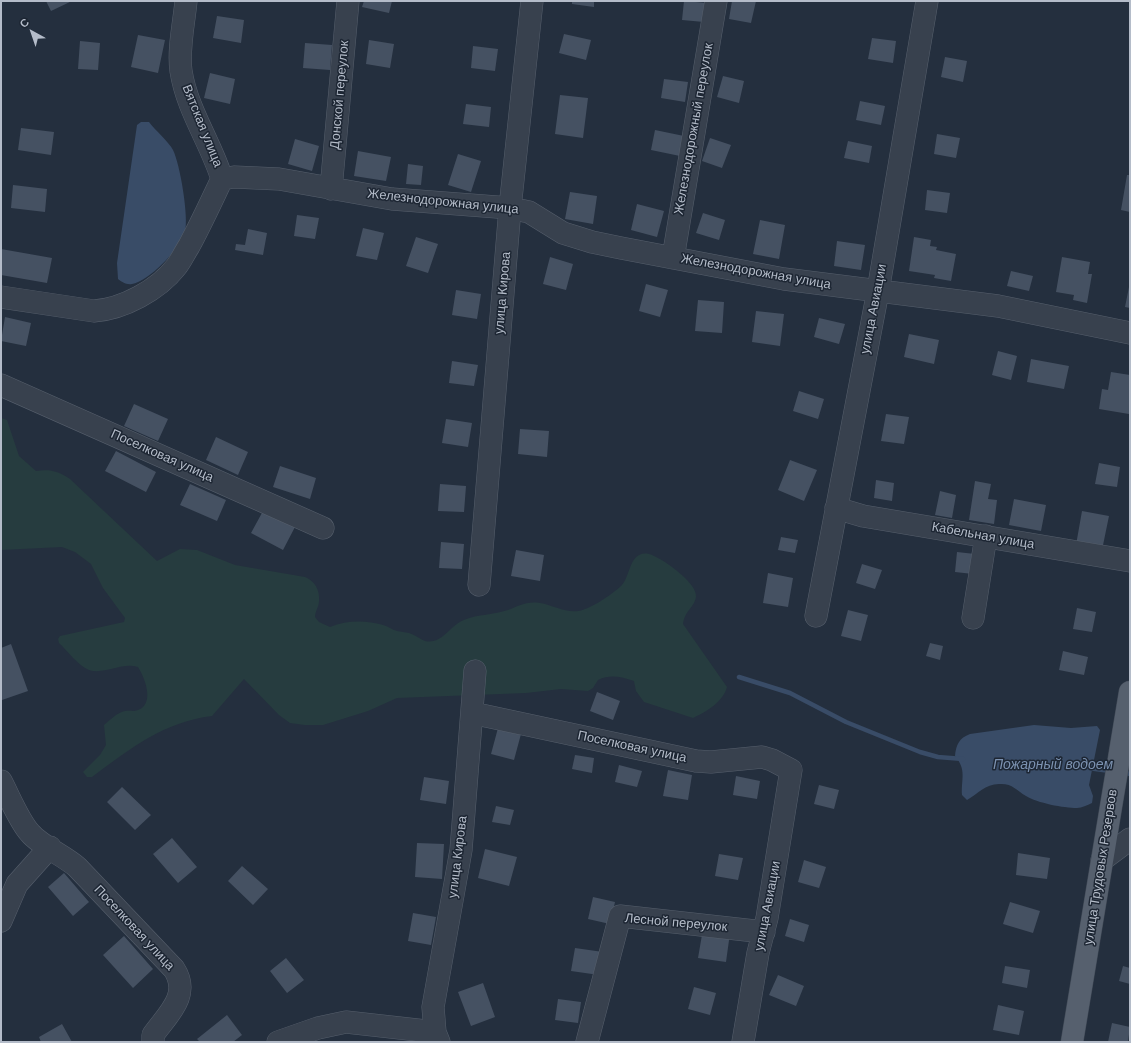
<!DOCTYPE html>
<meta charset="utf-8">
<style>
body{margin:0}
#map{position:relative;width:1131px;height:1043px;overflow:hidden;background:#242f3e;font-family:Arial,sans-serif}
canvas{display:block}
.frame{position:absolute;inset:0;border:2px solid #b4bcc9;pointer-events:none}
.north{position:absolute;left:12px;top:12px;width:40px;height:40px;-webkit-text-stroke:3px #1d2633;paint-order:stroke;rotate:320deg;font-size:11px;font-weight:700;line-height:16px;text-align:center;color:#b4bcc9}
.north::after{content:'';display:block;margin:auto;width:14px;height:18px;background:#b4bcc9;clip-path:polygon(50% 0,100% 100%,50% 72%,0 100%)}
</style>
<div id="map">
<canvas width="1131" height="1043"></canvas>
<div class="frame"></div>
<div class="north">С</div>
</div>
<script>
const ctx = document.querySelector('canvas').getContext('2d');
ctx.lineJoin = 'round';
function paint(path, color) { ctx.fillStyle = color; ctx.fill(path, 'evenodd'); }
function strokePath(path, color, width, dash) { ctx.strokeStyle = color; ctx.lineWidth = width; ctx.lineCap = dash ? 'butt' : 'round'; ctx.setLineDash(dash || []); ctx.stroke(path); }
function label(font, color, halo, rows, align = 'center') {
  ctx.font = font + ' Arial,sans-serif'; ctx.lineWidth = 3; ctx.setLineDash([]); ctx.textBaseline = 'middle'; ctx.strokeStyle = halo; ctx.fillStyle = color; for (const [text, x, y, turn = 0] of rows) {
    ctx.save(); ctx.translate(x, y); ctx.rotate((+turn || 0) * Math.PI / 180); ctx.textAlign = isNaN(turn) ? turn : align; if (halo) ctx.strokeText(text, 0, 0); ctx.fillText(text, 0, 0); ctx.restore();
  }
}
const green = new Path2D(`
 M 1,418 L 7,420 L 19,456 L 36,471 C 50,469 58,471 70,479 L 157,561 L 180,549 L 197,550 L 235,565 L 305,577 C 315,581 320,590 319,601 C 319,607 315,611 315,617 L 319,622 L 330,627 C 347,620 366,620 383,625 C 388,626 392,630 397,631 C 401,632 405,632 409,633 C 415,635 420,639 425,641 C 442,645 450,625 464,620 C 478,614 494,615 508,610 C 520,606 525,601 540,603 C 552,605 566,613 578,611 C 589,610 611,595 620,587 C 631,579 628,550 649,554 C 661,557 698,583 696,597 C 694,608 685,610 683,624 L 727,687 C 723,702 706,712 693,718 L 644,702 L 636,691 L 634,681 C 621,677 611,674 598,680 L 593,688 L 588,691 L 561,689 L 526,693 L 397,698 L 368,711 L 323,725 L 305,725 L 290,723 L 279,715 L 244,679 L 212,716 C 163,722 130,749 92,777 L 87,777 L 83,772 L 100,755 L 106,745 L 104,725 C 110,720 118,712 125,711 C 130,710 133,712 138,710 C 155,704 145,678 138,667 C 122,662 104,675 89,670 C 77,665 68,651 59,643 L 58,639 L 60,636 L 124,622 L 125,618 L 103,588 L 91,564 L 75,552 L 62,547 L 1,550 Z`);
const water = new Path2D(`
 M 141,122 L 149,122 C 155,130 169,142 173,150 C 180,164 189,217 185,232 C 181,248 148,282 132,284 C 126,285 122,282 118,279 L 117,263 L 137,125 Z
 M 1034,725 L 1071,728 L 1097,726 L 1100,730 L 1089,785 L 1093,796 L 1092,803 C 1087,805 1082,808 1077,808 C 1064,808 1037,803 1026,796 C 1016,790 1012,783 999,784 C 985,784 978,794 967,800 L 962,795 C 961,779 967,770 955,756 C 956,745 959,738 970,734 Z`);
const stream = new Path2D(`
 M 739,677 L 790,693 L 846,722 L 920,752 L 938,757 L 963,759
 M 1088,768 L 1110,771
 M 1122,772 L 1130,774`);
const building = new Path2D(`
 M 46,1 L 72,1 L 51,11 Z
 M 364,1 L 392,1 L 389,13 L 362,7 Z
 M 572,1 L 594,1 L 594,7 L 572,4 Z
 M 684,1 L 707,3 L 704,22 L 682,20 Z
 M 732,1 L 756,1 L 751,23 L 729,19 Z
 M 217,16 L 244,20 L 241,43 L 213,38 Z
 M 564,34 L 591,40 L 586,60 L 559,53 Z
 M 138,35 L 165,40 L 158,73 L 131,67 Z
 M 872,38 L 896,41 L 893,63 L 868,59 Z
 M 369,40 L 394,44 L 390,68 L 366,64 Z
 M 80,41 L 100,43 L 98,70 L 78,69 Z
 M 305,43 L 332,45 L 330,70 L 303,68 Z
 M 473,46 L 498,49 L 495,71 L 471,68 Z
 M 945,57 L 967,61 L 963,82 L 941,77 Z
 M 210,73 L 235,79 L 230,104 L 204,98 Z
 M 723,76 L 744,81 L 739,103 L 717,97 Z
 M 664,79 L 688,82 L 685,102 L 661,98 Z
 M 560,95 L 588,98 L 583,138 L 555,134 Z
 M 860,101 L 885,106 L 881,125 L 856,120 Z
 M 466,104 L 491,107 L 489,127 L 463,124 Z
 M 21,128 L 54,132 L 51,155 L 18,150 Z
 M 655,130 L 684,136 L 680,156 L 651,150 Z
 M 937,134 L 960,138 L 956,158 L 934,154 Z
 M 710,138 L 731,145 L 722,168 L 702,161 Z
 M 295,139 L 319,146 L 312,171 L 288,164 Z
 M 848,141 L 872,146 L 869,163 L 844,158 Z
 M 358,151 L 391,157 L 386,181 L 354,176 Z
 M 458,154 L 481,161 L 471,192 L 448,185 Z
 M 408,164 L 423,166 L 421,185 L 406,184 Z
 M 1127,175 L 1130,175 L 1130,212 L 1121,210 Z
 M 13,185 L 47,189 L 45,212 L 11,208 Z
 M 927,190 L 950,193 L 947,213 L 925,210 Z
 M 570,192 L 597,196 L 593,224 L 565,219 Z
 M 637,204 L 664,211 L 657,237 L 631,230 Z
 M 703,213 L 725,220 L 719,240 L 696,233 Z
 M 297,215 L 319,218 L 315,239 L 294,236 Z
 M 760,220 L 785,225 L 779,259 L 753,254 Z
 M 363,228 L 384,233 L 377,260 L 356,256 Z
 M 248,229 L 267,233 L 263,255 L 235,250 L 236,244 L 245,245 Z
 M 416,237 L 438,244 L 428,273 L 406,266 Z
 M 914,237 L 931,240 L 930,246 L 937,247 L 936,250 L 956,254 L 951,281 L 934,278 L 935,275 L 909,271 Z
 M 837,241 L 865,245 L 861,270 L 834,266 Z
 M 1,249 L 52,258 L 47,283 L 1,275 Z
 M 550,257 L 573,264 L 566,290 L 543,284 Z
 M 1062,257 L 1090,262 L 1088,274 L 1092,274 L 1087,303 L 1073,300 L 1074,295 L 1056,292 Z
 M 1011,271 L 1033,276 L 1029,291 L 1007,286 Z
 M 646,284 L 668,290 L 660,317 L 639,311 Z
 M 1129,287 L 1130,287 L 1130,308 L 1125,307 Z
 M 456,290 L 481,294 L 477,319 L 452,315 Z
 M 698,300 L 724,302 L 722,333 L 695,331 Z
 M 756,311 L 784,314 L 780,346 L 752,342 Z
 M 5,317 L 31,323 L 26,346 L 1,341 Z
 M 819,318 L 845,324 L 839,344 L 814,337 Z
 M 909,334 L 939,340 L 934,364 L 904,357 Z
 M 998,351 L 1017,356 L 1011,380 L 992,375 Z
 M 1031,359 L 1069,366 L 1064,389 L 1027,382 Z
 M 452,361 L 478,365 L 474,386 L 449,383 Z
 M 1111,372 L 1130,375 L 1129,414 L 1099,409 L 1102,389 L 1108,390 Z
 M 799,391 L 824,399 L 818,419 L 793,411 Z
 M 134,404 L 168,419 L 158,441 L 124,426 Z
 M 886,414 L 909,417 L 904,444 L 881,441 Z
 M 446,419 L 472,423 L 468,447 L 442,443 Z
 M 520,429 L 549,431 L 547,457 L 518,454 Z
 M 216,437 L 248,452 L 238,475 L 206,460 Z
 M 116,451 L 156,472 L 146,492 L 105,471 Z
 M 790,460 L 817,470 L 804,501 L 778,490 Z
 M 1099,463 L 1120,467 L 1117,487 L 1095,484 Z
 M 280,466 L 316,478 L 310,499 L 273,487 Z
 M 876,480 L 894,483 L 892,501 L 874,498 Z
 M 975,481 L 991,484 L 988,499 L 997,500 L 994,524 L 969,520 Z
 M 190,484 L 226,500 L 217,521 L 180,505 Z
 M 440,484 L 466,486 L 464,512 L 438,511 Z
 M 940,491 L 956,495 L 952,518 L 935,515 Z
 M 1014,499 L 1046,505 L 1041,531 L 1009,525 Z
 M 263,511 L 295,527 L 283,550 L 251,533 Z
 M 1082,511 L 1109,516 L 1102,550 L 1076,545 Z
 M 781,537 L 798,540 L 795,553 L 778,550 Z
 M 441,542 L 464,544 L 462,569 L 439,568 Z
 M 516,550 L 544,555 L 540,581 L 511,576 Z
 M 957,552 L 975,554 L 973,574 L 955,572 Z
 M 862,564 L 882,570 L 875,589 L 856,583 Z
 M 768,573 L 793,578 L 788,607 L 763,603 Z
 M 1077,608 L 1096,612 L 1092,632 L 1073,629 Z
 M 848,610 L 868,615 L 861,641 L 841,636 Z
 M 930,643 L 943,646 L 940,660 L 926,656 Z
 M 11,644 L 28,691 L 2,700 L 1,648 Z
 M 1063,651 L 1088,657 L 1084,675 L 1059,670 Z
 M 597,692 L 620,701 L 613,720 L 590,711 Z
 M 498,728 L 521,734 L 514,760 L 491,754 Z
 M 575,755 L 594,758 L 592,773 L 572,769 Z
 M 619,765 L 642,771 L 637,787 L 615,782 Z
 M 668,770 L 692,775 L 688,800 L 663,796 Z
 M 736,776 L 760,781 L 757,799 L 733,795 Z
 M 424,777 L 449,781 L 446,804 L 420,800 Z
 M 819,785 L 839,790 L 834,809 L 814,804 Z
 M 122,787 L 151,815 L 135,830 L 107,802 Z
 M 496,806 L 514,810 L 510,825 L 492,822 Z
 M 172,838 L 197,867 L 178,883 L 153,854 Z
 M 417,843 L 444,844 L 442,879 L 415,877 Z
 M 485,849 L 517,857 L 509,886 L 478,878 Z
 M 1018,853 L 1050,858 L 1047,879 L 1016,875 Z
 M 719,854 L 743,858 L 738,880 L 715,876 Z
 M 804,860 L 826,867 L 819,888 L 798,882 Z
 M 242,866 L 268,889 L 253,905 L 228,881 Z
 M 64,873 L 89,902 L 73,916 L 48,887 Z
 M 593,897 L 615,902 L 610,924 L 588,919 Z
 M 1010,902 L 1040,911 L 1033,933 L 1003,924 Z
 M 413,913 L 436,917 L 431,945 L 408,941 Z
 M 790,919 L 809,925 L 804,942 L 785,936 Z
 M 703,929 L 730,933 L 726,962 L 698,958 Z
 M 124,936 L 153,969 L 133,988 L 103,955 Z
 M 575,948 L 603,952 L 599,975 L 571,971 Z
 M 286,958 L 304,980 L 287,993 L 270,971 Z
 M 1005,966 L 1030,970 L 1027,988 L 1002,983 Z
 M 1123,966 L 1130,968 L 1130,984 L 1119,981 Z
 M 778,975 L 804,986 L 796,1006 L 769,995 Z
 M 483,983 L 495,1017 L 471,1026 L 458,992 Z
 M 694,987 L 716,993 L 710,1015 L 688,1009 Z
 M 558,999 L 581,1002 L 578,1023 L 555,1020 Z
 M 998,1005 L 1024,1011 L 1019,1035 L 993,1030 Z
 M 227,1015 L 242,1035 L 233,1042 L 200,1042 L 197,1039 Z
 M 1112,1023 L 1130,1027 L 1128,1042 L 1108,1042 Z
 M 62,1024 L 72,1042 L 41,1042 L 39,1037 Z`);
const minor = new Path2D(`
 M 186,1 C 184,23 178,49 181,71 C 187,110 211,143 222,179
 M 222,179 L 234,177 L 279,179 L 392,199 L 510,208 L 529,212 L 563,233 L 592,242 L 621,248 L 784,279 L 998,306 L 1130,333
 M 331,189 L 348,1
 M 673,258 L 716,1
 M 1,297 L 94,311 C 123,309 158,290 176,267 C 181,261 185,252 189,246 C 201,224 211,202 222,179
 M 1,385 L 323,528
 M 836,508 L 863,516 L 1130,561
 M 479,585 L 510,208 L 532,1
 M 816,616 L 878,291 L 927,1
 M 973,618 L 986,536
 M 472,713 L 696,761 L 711,762 L 762,757 L 772,760 L 791,770 L 767,918 L 758,953 L 743,1042
 M 1,781 C 9,796 19,821 30,833 C 41,846 63,855 77,867 L 174,969 C 191,995 168,1014 153,1035 L 153,1042
 M 1102,860 L 1130,839
 M 1,921 L 17,884 L 50,847
 M 278,1042 L 318,1028 L 346,1022 L 435,1032
 M 439,1042 L 435,1032 L 433,1007 L 461,850 L 475,671
 M 587,1042 L 620,916 L 764,932`);
const major = new Path2D(`
 M 1072,1042 L 1130,692`);
const streetNames = [
 ["Донской переулок",340,95,-85],
 ["Вятская улица",202,126,68],
 ["Железнодорожный переулок",694,129,-80],
 ["Железнодорожная улица",443,202,6],
 ["Железнодорожная улица",756,272,10],
 ["улица Кирова",503,293,-85],
 ["улица Авиации",874,309,-79],
 ["Поселковая улица",162,456,24],
 ["Кабельная улица",983,536,10],
 ["Поселковая улица",632,747,12],
 ["улица Кирова",458,857,-83],
 ["улица Трудовых Резервов",1101,867,-81],
 ["улица Авиации",768,906,-79],
 ["Лесной переулок",676,923,5],
 ["Поселковая улица",134,928,47]
];
const waterNames = [
 ["Пожарный водоем",1053,765]
];
paint(green, '#263c3f');
paint(water, '#394c67');
strokePath(stream, '#394c67', 4.5);
paint(building, '#455162');
strokePath(minor, '#565f6c', 23);
strokePath(major, '#414a57', 23);
strokePath(minor, '#38414e', 22);
strokePath(major, '#56606e', 22);
label('13px', '#b4bcc9', '#1d2633', streetNames);
label('italic 14px', '#7c92b1', '#1d2633', waterNames);
</script>
